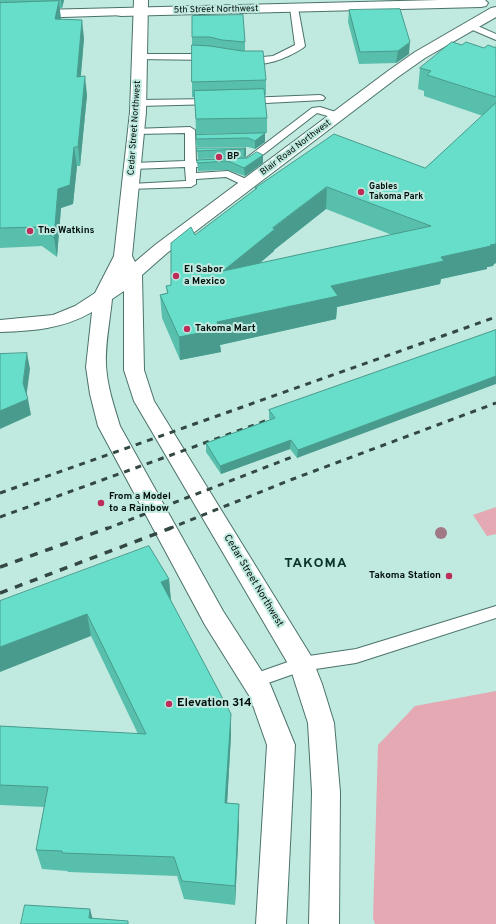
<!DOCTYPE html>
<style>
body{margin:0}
canvas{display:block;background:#c0eae0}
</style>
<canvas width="496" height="924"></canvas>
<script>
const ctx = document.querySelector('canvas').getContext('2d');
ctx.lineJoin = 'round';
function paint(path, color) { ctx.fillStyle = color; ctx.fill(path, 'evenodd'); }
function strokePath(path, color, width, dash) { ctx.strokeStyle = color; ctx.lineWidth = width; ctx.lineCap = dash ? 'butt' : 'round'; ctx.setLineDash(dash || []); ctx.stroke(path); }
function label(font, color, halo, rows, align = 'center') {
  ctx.font = font + ' Overpass,sans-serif'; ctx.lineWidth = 4; ctx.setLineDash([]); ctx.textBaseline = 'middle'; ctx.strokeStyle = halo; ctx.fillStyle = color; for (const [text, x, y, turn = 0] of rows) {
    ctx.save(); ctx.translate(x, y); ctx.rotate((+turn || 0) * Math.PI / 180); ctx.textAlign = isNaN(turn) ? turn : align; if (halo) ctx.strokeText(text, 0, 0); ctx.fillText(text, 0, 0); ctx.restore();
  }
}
const green = new Path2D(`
 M 496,507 L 496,534 L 487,536 L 473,515 Z
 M 496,691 L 496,924 L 375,924 L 373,918 L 378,745 L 415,706 Z`);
const lane = new Path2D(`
 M 294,5 L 298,8 L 305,46 L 303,48 C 286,59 263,68 242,63 L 240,61 L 242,59 L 273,56 L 295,45 L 290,8 Z
 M 471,23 L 496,34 L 496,40 L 468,28 L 467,26 Z
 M 139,54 L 211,54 L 216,57 L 211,60 L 136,59 L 134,57 Z
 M 320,95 L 323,96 L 325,98 L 323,100 L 247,104 L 242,101 L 247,98 Z
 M 214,99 L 219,102 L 217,104 L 138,106 L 133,103 L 138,100 Z
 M 320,107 L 342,114 L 343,116 L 338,119 L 317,113 L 251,164 L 243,165 L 238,162 L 239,160 L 245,159 L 312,108 Z
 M 190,127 L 195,130 L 196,161 L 216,160 L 221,163 L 216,166 L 196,167 L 196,173 L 228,171 L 253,182 L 254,184 L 253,186 L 245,186 L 226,177 L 196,179 L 196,184 L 191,187 L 127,189 L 126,187 L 131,184 L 186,181 L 185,167 L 133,169 L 128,166 L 133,163 L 185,161 L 185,133 L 137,134 L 133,133 L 132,131 L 133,129 Z
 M 496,606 L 496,618 L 356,663 L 302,671 L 254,688 L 248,686 L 246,681 L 248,676 L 302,657 L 356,649 Z`);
const street = new Path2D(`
 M 439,0 L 485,0 L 488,3 L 486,6 L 481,7 L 121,16 L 116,15 L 114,12 L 116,9 L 121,8 Z`);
const secondary = new Path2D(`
 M 134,0 L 148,0 L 146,112 L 132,256 L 135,262 L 155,245 L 388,71 L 415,52 L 491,8 L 496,7 L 496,17 L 425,58 L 398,77 L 167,253 L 142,275 L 144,370 L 154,401 L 311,656 L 322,684 L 334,723 L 340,792 L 339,924 L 309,924 L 312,792 L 308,723 L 290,667 L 134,401 L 124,370 L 124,291 L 112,299 C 110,321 105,343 106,365 C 107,386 114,406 120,426 L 223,611 L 270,684 L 295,745 L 286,924 L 256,924 L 267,745 L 250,697 L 205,625 L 98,426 L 90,394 L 86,367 L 92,312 C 63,329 32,331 0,332 L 0,320 L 53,315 L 75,306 L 95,293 L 114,256 L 130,112 Z
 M 121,8 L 126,9 L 128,12 L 126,15 L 0,19 L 0,11 Z`);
const railFar1 = new Path2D(`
 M 0,493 L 496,317
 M 0,517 L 279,416
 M 106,529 L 305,452
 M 168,529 L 293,479 L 496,403`);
const rail = new Path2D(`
 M 0,567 L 108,528
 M 0,593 L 171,528`);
const trees = [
 [441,533]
];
const wall = new Path2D(`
 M 0,0 L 64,0 L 62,8 L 59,8 L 61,19 L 84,38 L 81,76 L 87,95 L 80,166 L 77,166 L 73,204 L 61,208 L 57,257 L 42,246 L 0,248 Z
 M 349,10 L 409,54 L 396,63 L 359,64 L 348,22 Z
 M 192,16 L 245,42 L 245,51 L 266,80 L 266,95 L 264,95 L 267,118 L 267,133 L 196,134 L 195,97 L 192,97 Z
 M 496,44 L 496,263 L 494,264 L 493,266 L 487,267 L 487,269 L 441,279 L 440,284 L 337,307 L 336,319 L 220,345 L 221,352 L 180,360 L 162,318 L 160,295 L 167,293 L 166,286 L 171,285 L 195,235 L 255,190 L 255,188 L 425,168 L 483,116 L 424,96 L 424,91 L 418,89 L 420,68 L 462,45 L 484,48 L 495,48 ZM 326,209 L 392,235 L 260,263 L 274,251 L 274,250 Z
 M 265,133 L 265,142 L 255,149 L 248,147 L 196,147 L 196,135 Z
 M 197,148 L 246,148 L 246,156 L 244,158 L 198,159 Z
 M 263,155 L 263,163 L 245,176 L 228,170 L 198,171 L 197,160 L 247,158 Z
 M 496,330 L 297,458 L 290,449 L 221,474 L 206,452 L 206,443 L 270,420 L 269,418 L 269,410 Z
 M 169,579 L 171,601 L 231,735 L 227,803 L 239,824 L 235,905 L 184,899 L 177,876 L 68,872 L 67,871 L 42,869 L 36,850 L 44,807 L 0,805 L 0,726 L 138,734 L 91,636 L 0,601 Z`);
const shadedWall = new Path2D(`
 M 61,0 L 64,0 L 62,8 Z
 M 59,1 L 61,19 L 58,37 L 55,19 Z
 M 82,20 L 84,38 L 79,95 L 77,77 Z
 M 410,42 L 409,54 L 396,63 L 398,51 Z
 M 85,76 L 87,95 L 80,166 L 78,147 Z
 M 265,133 L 265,142 L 255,149 L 255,141 Z
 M 74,147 L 77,166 L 73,204 L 61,208 L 57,257 L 54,238 L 58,189 Z
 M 246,148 L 246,156 L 244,158 L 244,149 Z
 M 263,155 L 263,163 L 245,176 L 244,168 Z
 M 327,187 L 326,209 L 274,250 L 274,251 L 224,293 L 223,271 L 273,228 Z
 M 496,241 L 496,263 L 494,264 L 493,266 L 487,267 L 487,269 L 441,279 L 440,284 L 337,307 L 336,319 L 220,345 L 221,352 L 180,360 L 179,337 L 217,322 L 331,286 L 441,257 L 490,245 Z
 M 27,353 L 30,369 L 26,399 L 23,383 Z
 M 496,376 L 496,384 L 297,458 L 298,450 Z
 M 28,399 L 31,415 L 0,429 L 0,411 Z
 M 291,440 L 290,449 L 221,474 L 220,466 Z
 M 169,579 L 171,602 L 161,582 Z
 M 87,614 L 91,636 L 0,672 L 0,647 Z
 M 231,714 L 231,735 L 226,823 L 225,803 Z
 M 239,804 L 239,824 L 235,905 L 235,886 Z
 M 90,909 L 94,924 L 89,918 Z`);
const building = new Path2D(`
 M 59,1 L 55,19 L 82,20 L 77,77 L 85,76 L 78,147 L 74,147 L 70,185 L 58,189 L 54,238 L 39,227 L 0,228 L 0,3 Z
 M 400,9 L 410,42 L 398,51 L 360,52 L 349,10 Z
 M 243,15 L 245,42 L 222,40 L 210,37 L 192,37 L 192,16 Z
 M 452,42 L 462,45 L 466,42 L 484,48 L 488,45 L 496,48 L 496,97 L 427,75 L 431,71 L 420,68 Z
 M 192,45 L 210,46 L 242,51 L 263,51 L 266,80 L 192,82 Z
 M 264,89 L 267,118 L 196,119 L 194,91 Z
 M 496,103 L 496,244 L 490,245 L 491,246 L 441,257 L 444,261 L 331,286 L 338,296 L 217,322 L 220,329 L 179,337 L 160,295 L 168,293 L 166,286 L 171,285 L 171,243 L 191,227 L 195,235 L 257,188 L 255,188 L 334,134 L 425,168 ZM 327,187 L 431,226 L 223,271 L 275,229 L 273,228 Z
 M 265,133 L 255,141 L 248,138 L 196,139 L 196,135 Z
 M 197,148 L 246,148 L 244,149 L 197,151 Z
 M 257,152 L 263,155 L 244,168 L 228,161 L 197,163 L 197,160 L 247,158 Z
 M 496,330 L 496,376 L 298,450 L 291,440 L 220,466 L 206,443 L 275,418 L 269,410 Z
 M 27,353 L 23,383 L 28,399 L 0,411 L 0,354 Z
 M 149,546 L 169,579 L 161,582 L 231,714 L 225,803 L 239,804 L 235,886 L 182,881 L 174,857 L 62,853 L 62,851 L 36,850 L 48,787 L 0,785 L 0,726 L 146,734 L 87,614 L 0,647 L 0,601 Z
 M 25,905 L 90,909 L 89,918 L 128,921 L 128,924 L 21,924 Z`);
const markers = [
 [219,157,4,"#bc2d59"],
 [361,192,4,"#bc2d59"],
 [30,231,4,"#bc2d59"],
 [176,276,4,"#bc2d59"],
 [187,329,4,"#bc2d59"],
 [101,503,4,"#bc2d59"],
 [449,576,4,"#bc2d59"],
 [169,704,4,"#bc2d59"]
];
const farStreetnames = [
 ["5th Street Northwest",216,10,-1],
 ["Cedar Street Northwest",135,128,-86],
 ["Blair Road Northwest",296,148,-37]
];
const farPoinames = [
 ["BP",227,157],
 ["Gables",369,187],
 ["Takoma Park",369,197]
];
const poiNames = [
 ["The Watkins",38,231],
 ["El Sabor",184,270],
 ["a Mexico",184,282],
 ["Takoma Mart",195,329],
 ["From a Model",109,497],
 ["to a Rainbow",109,509],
 ["Takoma Station",441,576,"right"]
];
const streetNames = [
 ["Cedar Street Northwest",253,581,59]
];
const nearPoinames = [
 ["Elevation 314",177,704]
];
const districtNames = [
 ["TAKOMA",316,564]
];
paint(green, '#e4a9b3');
strokePath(lane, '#4b726a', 2);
strokePath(street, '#4b726a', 2);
strokePath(secondary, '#4b726a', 2);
paint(lane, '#fff');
paint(street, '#fff');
paint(secondary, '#fff');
strokePath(railFar1, '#334843', 3, [6, 6]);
strokePath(rail, '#334843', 3.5, [8, 8]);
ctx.fillStyle = '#a07886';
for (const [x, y] of trees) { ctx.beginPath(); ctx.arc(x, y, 6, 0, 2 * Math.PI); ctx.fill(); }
paint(wall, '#59bfad');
paint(shadedWall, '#489b8d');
paint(building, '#67dec9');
strokePath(building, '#489b8d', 1);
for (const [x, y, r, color] of markers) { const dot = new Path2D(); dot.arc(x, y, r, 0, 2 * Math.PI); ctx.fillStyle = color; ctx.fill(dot); strokePath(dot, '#c0eae0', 1.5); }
label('9px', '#020f0c', '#c0eae0', farStreetnames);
label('bold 9px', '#020f0c', '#c0eae0', farPoinames, 'left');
label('bold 10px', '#020f0c', '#c0eae0', poiNames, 'left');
label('10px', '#020f0c', '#c0eae0', streetNames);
label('bold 12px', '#020f0c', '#c0eae0', nearPoinames, 'left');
ctx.letterSpacing = '1px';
label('bold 14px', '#09322b', '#c0eae0', districtNames);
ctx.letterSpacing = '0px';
</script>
